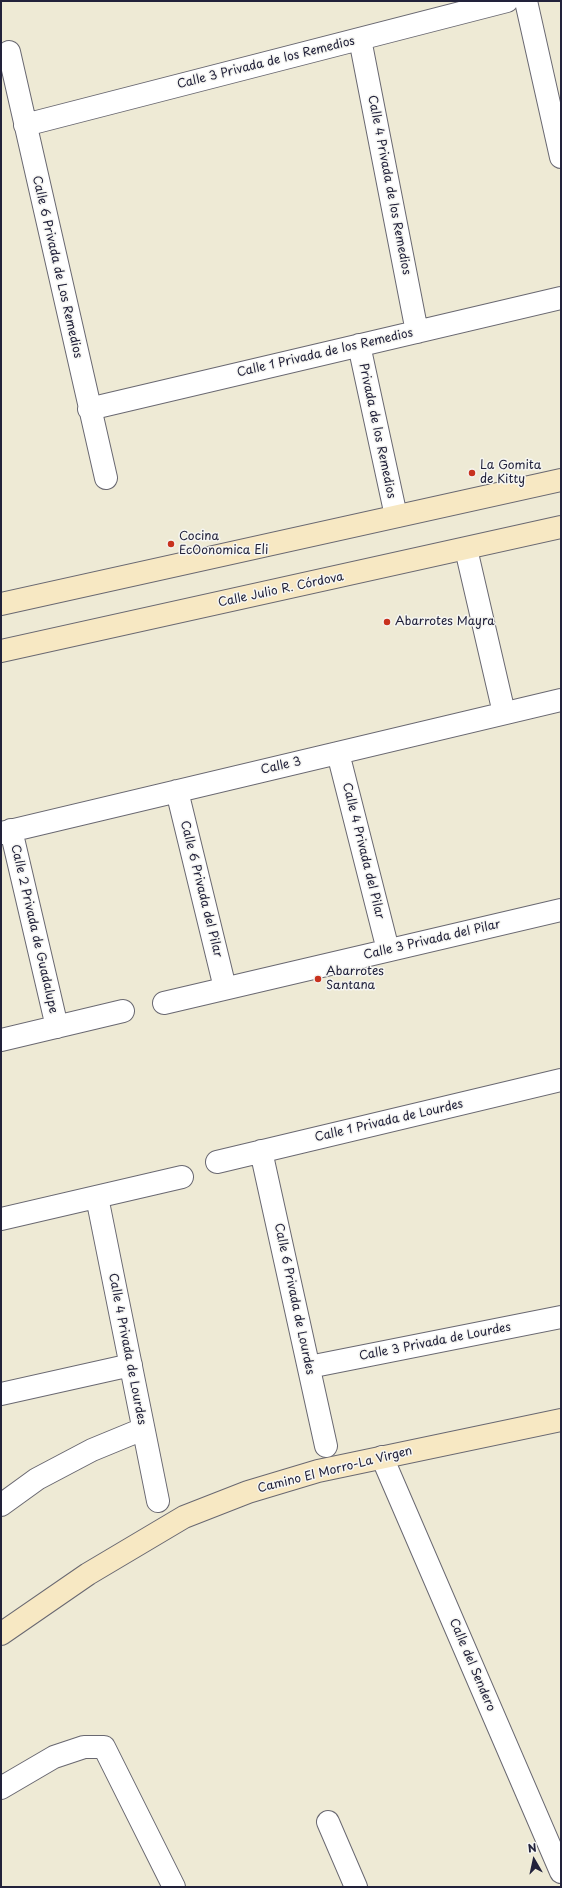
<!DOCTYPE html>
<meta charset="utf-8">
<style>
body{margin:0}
#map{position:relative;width:562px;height:1888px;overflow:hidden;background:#eeead5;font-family:"Playpen Sans",sans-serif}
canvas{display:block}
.frame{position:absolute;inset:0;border:2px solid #22223b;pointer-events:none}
.north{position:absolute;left:514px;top:1840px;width:40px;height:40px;-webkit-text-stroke:3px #f6f6f2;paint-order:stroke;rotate:351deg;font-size:11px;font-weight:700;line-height:16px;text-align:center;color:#22223b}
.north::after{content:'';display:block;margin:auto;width:14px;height:18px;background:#22223b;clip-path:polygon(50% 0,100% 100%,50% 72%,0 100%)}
</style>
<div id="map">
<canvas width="562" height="1888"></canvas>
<div class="frame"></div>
<div class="north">N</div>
</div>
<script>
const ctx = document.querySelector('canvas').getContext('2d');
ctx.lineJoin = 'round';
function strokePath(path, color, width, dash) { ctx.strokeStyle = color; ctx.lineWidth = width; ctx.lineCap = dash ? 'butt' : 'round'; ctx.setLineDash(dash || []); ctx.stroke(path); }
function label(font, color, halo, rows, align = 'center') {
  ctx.font = font + ' "Playpen Sans",sans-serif'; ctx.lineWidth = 3; ctx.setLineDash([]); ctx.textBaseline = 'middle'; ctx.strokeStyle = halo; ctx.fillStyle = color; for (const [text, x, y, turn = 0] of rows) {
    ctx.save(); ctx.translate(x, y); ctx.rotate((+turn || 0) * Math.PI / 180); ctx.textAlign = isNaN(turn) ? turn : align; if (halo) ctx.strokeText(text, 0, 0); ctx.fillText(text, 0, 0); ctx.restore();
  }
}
const street = new Path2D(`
 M 526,1 L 561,157
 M 360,39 L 417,332
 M 9,52 L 106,478
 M 25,125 L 507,1
 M 359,345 L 396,516
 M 89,409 L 561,298
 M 466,549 L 504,713
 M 338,753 L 388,950
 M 177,791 L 225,988
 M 11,830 L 57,1027
 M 1,833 L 561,700
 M 164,1003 L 561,910
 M 1,1040 L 123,1011
 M 261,1151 L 326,1446
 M 217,1162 L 561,1080
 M 97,1197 L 158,1501
 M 1,1219 L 182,1177
 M 309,1367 L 561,1317
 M 1,1394 L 131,1365
 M 382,1457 L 561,1872
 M 1,1505 L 37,1479 L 92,1450 L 143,1429
 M 1,1788 L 54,1757 L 84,1747 L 104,1747 L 174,1887
 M 328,1822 L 356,1887`);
const secondary = new Path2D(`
 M 1,604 L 561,480
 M 1,651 L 561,527
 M 1,1634 L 88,1574 L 184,1517 L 248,1492 L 318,1471 L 561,1420`);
const markers = [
 [472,473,4,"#c8321e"],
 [171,544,4,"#c8321e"],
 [387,622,4,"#c8321e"],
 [318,979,4,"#c8321e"]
];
const streetNames = [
 ["Calle 3 Privada de los Remedios",266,63,-14],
 ["Calle 4 Privada de los Remedios",389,185,79],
 ["Calle 6 Privada de Los Remedios",57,267,77],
 ["Calle 1 Privada de los Remedios",325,353,-13],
 ["Privada de los Remedios",377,431,78],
 ["Calle Julio R. Córdova",281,590,-12],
 ["Calle 3",281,766,-13],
 ["Calle 4 Privada del Pilar",363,851,76],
 ["Calle 6 Privada del Pilar",201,889,76],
 ["Calle 2 Privada de Guadalupe",34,929,77],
 ["Calle 3 Privada del Pilar",432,940,-13],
 ["Calle 1 Privada de Lourdes",389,1121,-13],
 ["Calle 6 Privada de Lourdes",294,1299,78],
 ["Calle 3 Privada de Lourdes",435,1342,-11],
 ["Calle 4 Privada de Lourdes",127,1349,79],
 ["Camino El Morro-La Virgen",335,1470,-14],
 ["Calle del Sendero",472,1665,67]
];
const poiNames = [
 ["La Gomita",480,466],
 ["de Kitty",480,480],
 ["Cocina",179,537],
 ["Ec0onomica Eli",179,551],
 ["Abarrotes Mayra",395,622],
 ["Abarrotes",326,972],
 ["Santana",326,986]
];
strokePath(street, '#696871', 24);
strokePath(secondary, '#696871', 24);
strokePath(street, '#fff', 22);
strokePath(secondary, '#f7e8c3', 22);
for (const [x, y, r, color] of markers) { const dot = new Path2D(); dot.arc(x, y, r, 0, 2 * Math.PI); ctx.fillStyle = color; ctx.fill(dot); strokePath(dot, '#f6f6f2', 1.5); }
label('12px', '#22223b', '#f6f6f2', streetNames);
label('12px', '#22223b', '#f6f6f2', poiNames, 'left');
</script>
